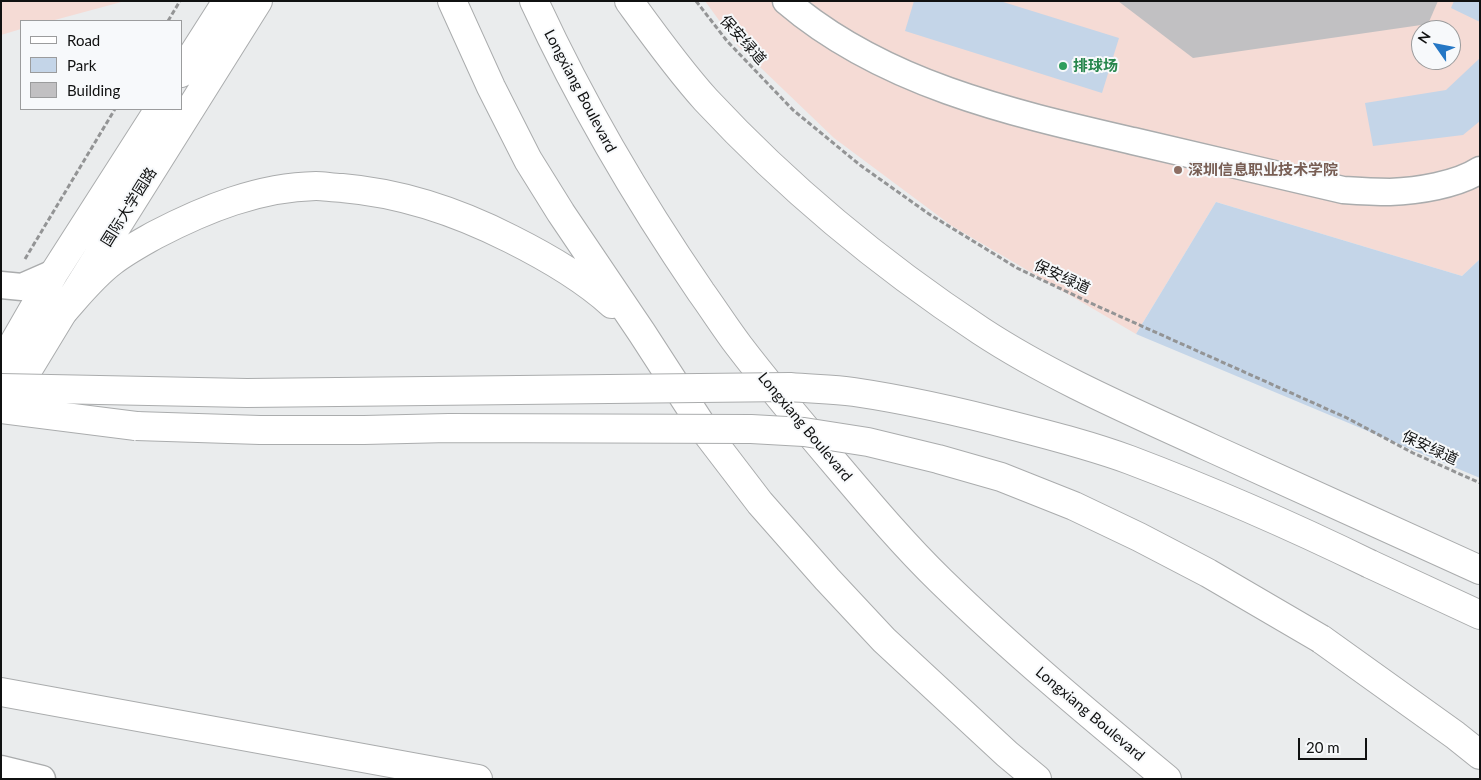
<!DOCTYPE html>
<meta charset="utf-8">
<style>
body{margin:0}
#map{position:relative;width:1481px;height:780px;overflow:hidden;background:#eaeced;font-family:Lato,sans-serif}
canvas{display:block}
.frame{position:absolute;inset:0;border:2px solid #101111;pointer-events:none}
.legend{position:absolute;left:20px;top:20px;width:162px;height:90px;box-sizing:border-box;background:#f7f9fb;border:1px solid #9b9c9d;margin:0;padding:6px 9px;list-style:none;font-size:15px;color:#101111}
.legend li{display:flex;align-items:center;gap:10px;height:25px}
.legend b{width:25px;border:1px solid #9b9c9d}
.north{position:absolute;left:1411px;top:20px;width:50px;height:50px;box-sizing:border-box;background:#f7f9fb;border:1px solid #9b9c9d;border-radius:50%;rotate:303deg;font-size:14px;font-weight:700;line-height:20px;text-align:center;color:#101111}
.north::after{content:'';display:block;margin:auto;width:18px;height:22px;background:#2577c5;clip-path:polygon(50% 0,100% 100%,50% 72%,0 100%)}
.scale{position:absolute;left:1298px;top:738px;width:69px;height:22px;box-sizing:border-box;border:2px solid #101111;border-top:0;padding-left:6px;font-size:15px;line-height:18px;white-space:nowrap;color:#101111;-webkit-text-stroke:4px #f7f9fb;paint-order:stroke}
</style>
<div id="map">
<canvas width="1481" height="780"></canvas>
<div class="frame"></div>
<ul class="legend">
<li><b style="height:6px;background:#fff"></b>Road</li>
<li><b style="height:14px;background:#c4d5e8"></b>Park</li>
<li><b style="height:14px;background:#c1c0c2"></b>Building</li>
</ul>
<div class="north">N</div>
<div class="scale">20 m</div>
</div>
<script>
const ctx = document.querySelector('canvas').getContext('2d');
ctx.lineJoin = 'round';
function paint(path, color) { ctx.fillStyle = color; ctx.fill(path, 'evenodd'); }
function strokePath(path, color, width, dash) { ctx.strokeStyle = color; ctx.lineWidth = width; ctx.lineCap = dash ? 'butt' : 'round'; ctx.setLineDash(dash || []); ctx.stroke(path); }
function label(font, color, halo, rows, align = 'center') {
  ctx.font = font + ' Lato,"Noto Sans SC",sans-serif'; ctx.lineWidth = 4; ctx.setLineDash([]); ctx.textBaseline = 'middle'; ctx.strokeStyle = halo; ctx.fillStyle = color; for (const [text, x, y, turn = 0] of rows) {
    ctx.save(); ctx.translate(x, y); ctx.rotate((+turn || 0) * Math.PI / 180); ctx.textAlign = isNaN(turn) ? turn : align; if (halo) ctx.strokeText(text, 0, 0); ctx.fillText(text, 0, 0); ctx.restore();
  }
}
const education = new Path2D(`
 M 1,1 L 125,1 L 51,21 L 21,21 L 21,29 L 1,35 Z
 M 705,1 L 1480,1 L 1480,259 L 1462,276 L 1216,202 L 1136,334 L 952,226 L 834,138 L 737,45 ZM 1421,30 L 1451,30 L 1451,60 L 1421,60 Z`);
const green = new Path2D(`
 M 914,1 L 1000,1 L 1119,38 L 1102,93 L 905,31 Z
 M 1454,1 L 1480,1 L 1480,22 L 1451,8 Z
 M 1480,58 L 1480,121 L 1463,135 L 1373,146 L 1365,103 L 1446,90 Z
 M 1216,202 L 1462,276 L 1480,259 L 1480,478 L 1136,334 Z`);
const building = new Path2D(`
 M 1118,1 L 1438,1 L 1428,24 L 1193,58 Z`);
const path = new Path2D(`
 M 696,1 L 727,41 L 793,110 L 860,165 L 929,214 L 1017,268 L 1097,306 L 1347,418 L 1413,453 L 1480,483
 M 168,21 L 180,1
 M 25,259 L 115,109`);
const minor = new Path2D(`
 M 786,1 C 883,84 1012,113 1133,141 C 1203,157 1273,174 1343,190 C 1358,191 1374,192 1390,192 C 1417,191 1457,185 1480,170
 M 1,285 L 22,287 L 54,273
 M 1,769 L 42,779`);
const tertiary = new Path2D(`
 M 181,73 L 227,1
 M 1,365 L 54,273 L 159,109
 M 6,406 L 63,312 L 258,1`);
const primary = new Path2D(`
 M 452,1 L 491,87 L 528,160 L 561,213 L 642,333 L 708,435 L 760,503 L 827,579 L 884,640 L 1007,754 L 1037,779
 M 534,1 C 581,103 638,200 701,292 C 714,310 726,329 739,346 C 771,388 805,428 839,468 C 872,507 905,546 941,581 C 1013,651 1090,715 1167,779
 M 63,312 C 79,294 94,275 113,261 C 126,251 141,243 155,235 C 205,209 259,187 316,186 C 324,186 333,188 342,188 C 401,193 458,212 511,239 C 547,257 582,277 612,304`);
const motorway = new Path2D(`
 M 629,1 C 653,34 678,69 706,100 C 788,188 881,265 981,331 C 1051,377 1133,412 1209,447 C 1299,488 1390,529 1480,570
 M 1370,564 L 1480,615
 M 1321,639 L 1455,735 L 1480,755
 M 1,692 L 478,779`);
const trunkBridge = new Path2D(`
 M 1,409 L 136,426`);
const motorwayBridge = new Path2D(`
 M 1,388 L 247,393 L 790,387 C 812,389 833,389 854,392 C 908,400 961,412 1014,426 C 1053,436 1092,446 1130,460 C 1212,491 1292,526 1370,564
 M 136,426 L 260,430 L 364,430 L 449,428 L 751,429 L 804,432 L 868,442 L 938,459 L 1001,477 L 1074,506 L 1139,537 L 1208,573 L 1321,639`);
const markers = [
 [1063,66,5,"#2e9e5b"],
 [1178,170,5,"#8d6e63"]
];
const streetNames = [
 ["保安绿道",743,40,48],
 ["Longxiang Boulevard",580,91,62],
 ["国际大学园路",129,207,-58],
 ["保安绿道",1062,277,25],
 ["Longxiang Boulevard",805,427,50],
 ["保安绿道",1430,448,25],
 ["Longxiang Boulevard",1090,714,40]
];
const leisureNames = [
 ["排球场",1073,66]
];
const educationNames = [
 ["深圳信息职业技术学院",1188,170]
];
paint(education, '#f5dbd5');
paint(green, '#c4d5e8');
paint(building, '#c1c0c2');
strokePath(minor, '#aaacad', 29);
strokePath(tertiary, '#aaacad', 30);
strokePath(primary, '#aaacad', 30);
strokePath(motorway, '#aaacad', 30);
strokePath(path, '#939495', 3, [5, 2.5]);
strokePath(minor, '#fff', 26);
strokePath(tertiary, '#fff', 28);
strokePath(primary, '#fff', 28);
strokePath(motorway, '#fff', 28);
strokePath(trunkBridge, '#aaacad', 30, []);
strokePath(motorwayBridge, '#aaacad', 30, []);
strokePath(trunkBridge, '#fff', 28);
strokePath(motorwayBridge, '#fff', 28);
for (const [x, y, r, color] of markers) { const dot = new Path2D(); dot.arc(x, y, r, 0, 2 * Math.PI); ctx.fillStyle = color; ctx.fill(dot); strokePath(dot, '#f7f9fb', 2); }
label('15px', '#101111', '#f7f9fb', streetNames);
label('bold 15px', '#27864d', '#f7f9fb', leisureNames, 'left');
label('bold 15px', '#785e54', '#f7f9fb', educationNames, 'left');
</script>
